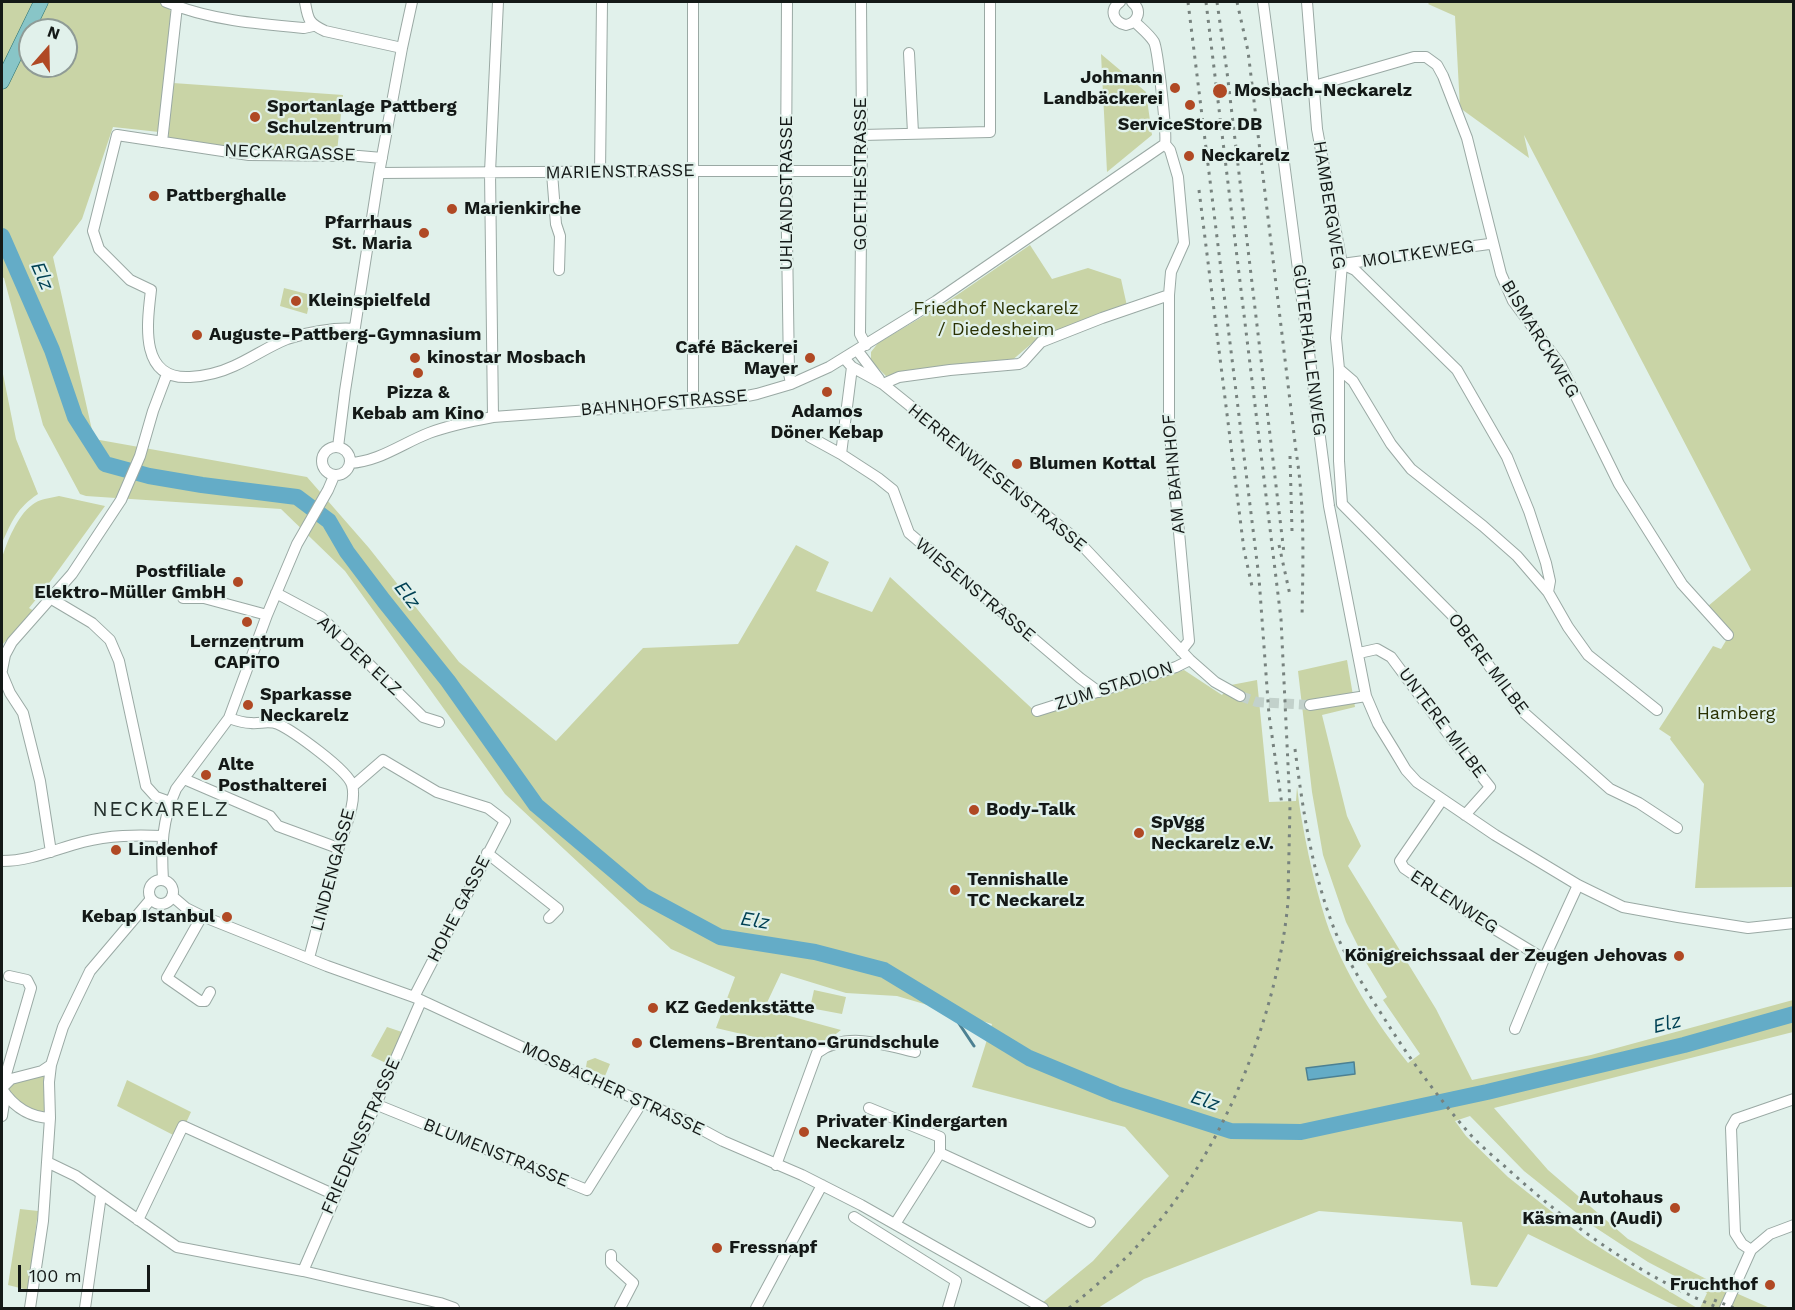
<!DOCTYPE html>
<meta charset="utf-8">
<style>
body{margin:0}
#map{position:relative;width:1795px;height:1310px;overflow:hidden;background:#e1f1eb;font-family:"Work Sans",sans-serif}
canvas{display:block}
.frame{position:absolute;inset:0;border:3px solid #141917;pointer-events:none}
.north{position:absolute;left:18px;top:18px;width:60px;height:60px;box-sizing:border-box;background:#e1f1eb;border:2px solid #8f9b96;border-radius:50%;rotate:20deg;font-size:16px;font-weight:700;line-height:24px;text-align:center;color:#141917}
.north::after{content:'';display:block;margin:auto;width:21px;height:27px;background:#b04924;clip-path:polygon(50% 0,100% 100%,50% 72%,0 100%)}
.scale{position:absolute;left:18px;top:1265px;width:132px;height:27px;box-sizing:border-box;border:3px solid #141917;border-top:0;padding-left:8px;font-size:18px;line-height:21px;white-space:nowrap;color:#141917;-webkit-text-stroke:4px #e1f1eb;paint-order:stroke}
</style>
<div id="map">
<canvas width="1795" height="1310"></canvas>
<div class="frame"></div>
<div class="north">N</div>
<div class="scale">100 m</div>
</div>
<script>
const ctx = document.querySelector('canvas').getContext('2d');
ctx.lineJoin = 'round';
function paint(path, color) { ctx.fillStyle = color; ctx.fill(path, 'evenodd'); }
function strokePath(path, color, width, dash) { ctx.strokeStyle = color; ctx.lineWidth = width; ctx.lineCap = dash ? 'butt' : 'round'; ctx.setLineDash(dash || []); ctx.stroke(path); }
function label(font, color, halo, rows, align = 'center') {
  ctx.font = font + ' "Work Sans",sans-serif'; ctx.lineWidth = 4.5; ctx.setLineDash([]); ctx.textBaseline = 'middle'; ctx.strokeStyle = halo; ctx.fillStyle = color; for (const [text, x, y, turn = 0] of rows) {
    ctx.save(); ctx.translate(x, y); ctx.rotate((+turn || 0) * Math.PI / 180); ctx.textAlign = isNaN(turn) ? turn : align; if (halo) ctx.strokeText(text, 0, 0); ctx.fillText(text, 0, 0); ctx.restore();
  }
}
const green = new Path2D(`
 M 2,2 L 162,2 L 171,11 L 159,132 L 113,127 L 82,219 L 53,257 L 94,439 L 307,477 L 369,548 L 459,662 L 556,741 L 643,648 L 738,644 L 796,545 L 829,562 L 816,591 L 872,612 L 890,577 L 1039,715 L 1184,670 L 1222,695 L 1231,685 L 1257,680 L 1269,802 L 1296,801 L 1297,787 C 1302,829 1313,880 1326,921 C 1343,971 1376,1023 1408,1063 L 1420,1054 L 1383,1000 L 1387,997 L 1367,964 L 1346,922 L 1323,855 L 1312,792 L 1298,671 L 1347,660 L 1355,707 L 1322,715 L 1347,816 L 1361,846 L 1348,866 L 1436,1009 L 1472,1080 L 1591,1055 L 1793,1000 L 1793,1032 L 1494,1108 L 1548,1170 L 1628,1239 L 1720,1286 L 1770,1308 L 1700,1308 L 1707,1293 L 1648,1262 L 1593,1226 L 1524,1171 L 1470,1116 L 1455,1121 L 1466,1136 L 1508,1177 L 1585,1238 L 1641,1274 L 1697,1308 L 1680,1308 L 1528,1234 L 1497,1287 L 1471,1285 L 1462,1222 L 1319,1211 L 1144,1279 L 1098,1308 L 1036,1308 L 1093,1261 L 1169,1176 L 1125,1127 L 972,1087 L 992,1024 L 897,996 L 846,993 L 781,973 L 764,1009 L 841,1030 L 814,1051 L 716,1028 L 735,977 L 671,949 L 505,794 L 345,571 L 281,509 L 86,496 L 80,494 L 43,425 L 4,278 L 2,277 ZM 30,30 L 66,30 L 66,66 L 30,66 Z
 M 1430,2 L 1793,2 L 1793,887 L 1695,888 L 1704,784 L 1670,739 L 1671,737 L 1659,729 L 1713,646 L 1721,649 L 1727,639 L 1701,612 L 1751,570 L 1524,135 L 1529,158 L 1460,108 L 1455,16 L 1428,4 Z
 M 1101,54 L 1146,92 L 1152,135 L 1107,172 Z
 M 173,83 L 343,95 L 337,152 L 249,152 L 168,140 Z
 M 1030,245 L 1052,279 L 1088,268 L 1121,279 L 1127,306 L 1037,339 L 1010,362 L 935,368 L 886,376 L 871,361 L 871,352 L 878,343 L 944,304 Z
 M 284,288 L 311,295 L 307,314 L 280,306 Z
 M 2,369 L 16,439 L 38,494 C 17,508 12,521 2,543 Z
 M 59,496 L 105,506 L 47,586 L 29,608 L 34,611 L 2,645 L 2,558 C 7,542 17,516 32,505 C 39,499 50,498 59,496 Z
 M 814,990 L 846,997 L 842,1014 L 810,1008 Z
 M 387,1027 L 402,1032 L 388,1064 L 371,1056 Z
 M 595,1058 L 610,1064 L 605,1076 L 586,1067 L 587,1061 Z
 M 51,1065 L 50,1118 L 5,1095 L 11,1079 Z
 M 127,1080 L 191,1112 L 179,1138 L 117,1106 Z
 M 20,1209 L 38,1211 L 28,1290 L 8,1285 Z`);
const water = new Path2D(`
 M 1354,1062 L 1355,1074 L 1308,1080 L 1306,1068 Z`);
const stream = new Path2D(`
 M 950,1010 L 974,1046`);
const river = new Path2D(`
 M 2,236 L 52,350 L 75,417 L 105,464 L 149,476 L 202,485 L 297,497 L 329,521 L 347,552 L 384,601 L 448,681 L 536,805 L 644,896 L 720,937 L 815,952 L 884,970 L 1029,1058 L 1116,1094 L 1231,1131 L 1301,1132 L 1487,1092 L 1684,1045 L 1794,1014`);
const minorTunnel = new Path2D(`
 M 1240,696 L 1257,702 L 1310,705`);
const minor = new Path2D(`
 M 166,2 C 209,20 257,24 304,28 L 313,26
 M 305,2 C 308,19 308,23 325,31 L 402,48
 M 787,2 L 786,171 L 789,373 L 791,384
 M 861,2 L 862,135 L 860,334 L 866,345
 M 1120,2 C 1109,10 1113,22 1126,25 C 1139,22 1142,10 1132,2
 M 1263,2 L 1329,506 L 1366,696 L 1378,724 L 1394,750 L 1406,770 L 1417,782 L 1495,835 L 1578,885 L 1623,907 L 1678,917 L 1748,928 L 1794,923
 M 1307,2 L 1317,129 L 1342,264 L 1336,338 L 1339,369 L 1339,461 L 1342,504
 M 1135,22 C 1141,28 1149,34 1154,42 C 1158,50 1167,135 1165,144 L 1170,150 L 1178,177 L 1184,243 L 1171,272 L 1169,295 L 1169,423 L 1189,641 L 1181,651
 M 909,53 L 913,133
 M 1314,86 L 1414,57 L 1426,57 L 1437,65 L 1443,76 L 1467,138 L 1501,274 L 1513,301 L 1560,364 L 1619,484 L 1682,584 L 1728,635
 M 862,135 L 990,132 L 990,2
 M 162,142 L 177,6
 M 379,173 L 693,171 L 862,171
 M 552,173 L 556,224 L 560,236 L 559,270
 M 600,173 L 602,2
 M 1342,264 L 1355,270 L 1457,370 L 1507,457 L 1529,511 L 1546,563 L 1550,581 L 1548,592
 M 1342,264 L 1489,244 L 1493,242
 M 354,329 C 336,327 305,333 287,339 C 269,346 252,358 234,366 C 219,373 206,376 190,377 C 139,380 147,324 151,290 L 130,280 L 99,249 L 93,231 L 117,135 L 249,155 L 359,156 L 382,158
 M 857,350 L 879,379
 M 844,358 L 852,367 L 883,384 L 1077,540 L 1190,660 L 1215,682 L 1240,696
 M 852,367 L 841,454 L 878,478 L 893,490 L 909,533 L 1080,678 L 1099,692
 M 1339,369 L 1353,381 L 1391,444 L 1411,469 L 1483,526 L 1517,556 L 1548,592 L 1568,627 L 1588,655 L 1657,710
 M 883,384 L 899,377 L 950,370 L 1019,364 L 1023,362 L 1041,342 L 1102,318 L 1169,295
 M 693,403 L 693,2
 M 493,417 L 490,172 L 498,2
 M 810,437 L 841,454
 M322 461a14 14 0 1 1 28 0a14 14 0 1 1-28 0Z
 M 338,447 L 345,391 L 379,173 L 402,48 L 412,2
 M 350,463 C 378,462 403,443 429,433 C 450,425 471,421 493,417 L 727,400 L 757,394 L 791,384 L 829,367 L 936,301 L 1165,144
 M 1342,504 L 1452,615 L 1522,711 L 1610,789 L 1639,803 L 1677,828
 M 276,593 L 321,617 L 423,717 L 439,722
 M 50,598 L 92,623 L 110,640 L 119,661 L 146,786 L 156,797 L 170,802
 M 183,598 L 204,598 L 267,615
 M 1359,653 L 1377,649 L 1391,657 L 1452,739 L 1490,787 L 1465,815
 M 2,670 L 5,655 L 12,642 L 72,574 L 121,500 L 140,456 L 153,411 L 167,374
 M 2,674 L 10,693 L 23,713 L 40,781 L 51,852
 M 1310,705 L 1366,696
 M 1037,711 L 1176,667 L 1190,660
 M 229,718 C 237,721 243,723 251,723 C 260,724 269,720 278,724 C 293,731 348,770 352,785 C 357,803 344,829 339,847 C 328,884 319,921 309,958
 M 184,779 L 270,816 L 278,826 L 338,848
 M 353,786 L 383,760 L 437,792 L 488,808 L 505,821 L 414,997
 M 1442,800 L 1400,861 L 1404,868 L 1483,922 L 1544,959
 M 487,853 L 558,909 L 549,918
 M 2,861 C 30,861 56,849 83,842 C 110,835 136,835 163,836
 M 163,880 C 161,847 162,820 176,789 L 229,718 L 267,615 L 297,544 L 328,490 L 334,476
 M149 892a12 12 0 1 1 24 0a12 12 0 1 1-24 0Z
 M 172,896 L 186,908 L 202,916 L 327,966 L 414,997 L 608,1087 L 686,1121 L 723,1141 L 802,1175 L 861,1205 L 1043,1308
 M 202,916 L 167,978 L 200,1001 L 205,1001 L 210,992
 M 1515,1029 L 1544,959 L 1578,885
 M 4,1086 L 11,1079 L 42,1071 L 51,1065
 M 2,1088 L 31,988 L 27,980 L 9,976
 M 2,1089 C 13,1106 29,1117 50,1118
 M 375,1104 L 587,1190 L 642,1102
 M 869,1108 L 940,1137 L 940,1153
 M 2,1116 L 4,1103 L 2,1090
 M 47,1162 L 76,1176 L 177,1247 L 303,1271 L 440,1303 L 454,1308
 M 776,1165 L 817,1053 C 846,1031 882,1044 915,1052
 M 854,1217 L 956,1281 L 948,1308
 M 138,1220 L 183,1126 L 335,1195
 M 895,1224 L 940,1153 L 1090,1222
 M 1751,1250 L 1742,1244 L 1735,1233 L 1731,1128 L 1736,1119 L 1794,1099
 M 611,1255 L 611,1263 L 633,1283 L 620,1308
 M 303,1271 L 421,1001
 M 30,1308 L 43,1221 L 50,1118 L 49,1082 L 51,1065 L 63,1027 L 90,971 L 151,899
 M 85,1308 L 101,1195
 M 756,1308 L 822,1185
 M 1725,1308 L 1751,1250 L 1770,1234 L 1794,1225`);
const major = new Path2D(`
 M 2,82 L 41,2`);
const rail = new Path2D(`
 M 1188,2 L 1259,578 L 1269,715 L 1282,805
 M 1206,2 L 1281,619 L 1290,806 L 1288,896
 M 1217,2 L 1227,72 L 1284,553
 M 1237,2 L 1248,51 L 1296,451 C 1305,507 1303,562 1302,618
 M 1199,190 L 1244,550 L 1253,591
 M 1290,456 L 1292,531
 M 1279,545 L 1290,595
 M 1295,749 C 1303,811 1312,873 1335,931 C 1348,962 1366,990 1384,1018 C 1409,1058 1437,1096 1468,1132 C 1480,1146 1497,1159 1511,1172 C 1573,1228 1641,1276 1719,1308
 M 1714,1300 L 1734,1308
 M 1069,1308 C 1109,1276 1147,1240 1177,1198 C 1238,1114 1283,991 1289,888`);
const markers = [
 [1175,88,6,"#b04924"],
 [1220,91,8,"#b04924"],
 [1190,105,6,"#b04924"],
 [255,117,6,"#b04924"],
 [1189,156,6,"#b04924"],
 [154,196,6,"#b04924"],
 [452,209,6,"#b04924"],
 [424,233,6,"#b04924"],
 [296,301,6,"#b04924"],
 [197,335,6,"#b04924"],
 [415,358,6,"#b04924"],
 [810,358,6,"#b04924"],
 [418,373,6,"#b04924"],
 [827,392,6,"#b04924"],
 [1017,464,6,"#b04924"],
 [238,582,6,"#b04924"],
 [247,622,6,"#b04924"],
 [248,705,6,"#b04924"],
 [206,775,6,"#b04924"],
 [974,810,6,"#b04924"],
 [1139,833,6,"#b04924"],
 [116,850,6,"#b04924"],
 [955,890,6,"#b04924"],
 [227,917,6,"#b04924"],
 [1679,956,6,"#b04924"],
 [653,1008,6,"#b04924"],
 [637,1043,6,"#b04924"],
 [804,1132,6,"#b04924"],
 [1675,1208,6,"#b04924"],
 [717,1248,6,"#b04924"],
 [1770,1285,6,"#b04924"]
];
const poiNames = [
 ["Johmann",1163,78,"right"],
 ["Landbäckerei",1163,99,"right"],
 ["Mosbach-Neckarelz",1234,91],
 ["Sportanlage Pattberg",267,107],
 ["Schulzentrum",267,128],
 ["ServiceStore DB",1190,125,"center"],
 ["Neckarelz",1201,156],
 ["Pattberghalle",166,196],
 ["Marienkirche",464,209],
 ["Pfarrhaus",412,223,"right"],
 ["St. Maria",412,244,"right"],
 ["Kleinspielfeld",308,301],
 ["Auguste-Pattberg-Gymnasium",209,335],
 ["Café Bäckerei",798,348,"right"],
 ["Mayer",798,369,"right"],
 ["kinostar Mosbach",427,358],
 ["Pizza &",418,393,"center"],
 ["Kebab am Kino",418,414,"center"],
 ["Adamos",827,412,"center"],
 ["Döner Kebap",827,433,"center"],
 ["Blumen Kottal",1029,464],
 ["Postfiliale",226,572,"right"],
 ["Elektro-Müller GmbH",226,593,"right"],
 ["Lernzentrum",247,642,"center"],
 ["CAPiTO",247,663,"center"],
 ["Sparkasse",260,695],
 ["Neckarelz",260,716],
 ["Alte",218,765],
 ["Posthalterei",218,786],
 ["Body-Talk",986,810],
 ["SpVgg",1151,823],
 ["Neckarelz e.V.",1151,844],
 ["Lindenhof",128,850],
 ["Tennishalle",967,880],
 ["TC Neckarelz",967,901],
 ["Kebap Istanbul",215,917,"right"],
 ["Königreichssaal der Zeugen Jehovas",1667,956,"right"],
 ["KZ Gedenkstätte",665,1008],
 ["Clemens-Brentano-Grundschule",649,1043],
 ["Privater Kindergarten",816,1122],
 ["Neckarelz",816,1143],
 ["Autohaus",1663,1198,"right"],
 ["Käsmann (Audi)",1663,1219,"right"],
 ["Fressnapf",729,1248],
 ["Fruchthof",1758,1285,"right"]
];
const streetNames = [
 ["NECKARGASSE",290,153,2],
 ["MARIENSTRASSE",620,172,-1],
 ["GOETHESTRASSE",861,174,-90],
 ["UHLANDSTRASSE",787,193,-90],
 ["HAMBERGWEG",1329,205,81],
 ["MOLTKEWEG",1418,254,-8],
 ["BISMARCKWEG",1540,339,59],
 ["GÜTERHALLENWEG",1309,350,83],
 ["BAHNHOFSTRASSE",664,403,-5],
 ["AM BAHNHOF",1174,474,-95],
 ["HERRENWIESENSTRASSE",997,478,39],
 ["WIESENSTRASSE",975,590,40],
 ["AN DER ELZ",359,656,43],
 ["OBERE MILBE",1488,664,53],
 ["ZUM STADION",1114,686,-18],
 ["UNTERE MILBE",1442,723,53],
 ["LINDENGASSE",333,870,-75],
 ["ERLENWEG",1454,902,33],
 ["HOHE GASSE",459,909,-63],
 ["MOSBACHER STRASSE",613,1089,25],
 ["FRIEDENSSTRASSE",361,1136,-66],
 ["BLUMENSTRASSE",496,1153,22]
];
const parkNames = [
 ["Friedhof Neckarelz",996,309],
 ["/ Diedesheim",996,330],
 ["Hamberg",1736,714]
];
const waterNames = [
 ["Elz",42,276,66],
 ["Elz",407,595,52],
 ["Elz",755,921,9],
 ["Elz",1667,1024,-14],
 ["Elz",1205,1101,18]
];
const quarterNames = [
 ["NECKARELZ",161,810]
];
paint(green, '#c9d4a6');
paint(water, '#64acc7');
strokePath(water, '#4c8092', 1.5);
strokePath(stream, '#4c8092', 3);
strokePath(river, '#64acc7', 16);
strokePath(minorTunnel, '#c2d1cb', 10, [10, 5]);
strokePath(minor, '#9aa9a4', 12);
strokePath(major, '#2b7071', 15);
strokePath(minor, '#fff', 10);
strokePath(major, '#88c5c7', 14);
strokePath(rail, '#77827e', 3, [3, 6]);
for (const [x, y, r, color] of markers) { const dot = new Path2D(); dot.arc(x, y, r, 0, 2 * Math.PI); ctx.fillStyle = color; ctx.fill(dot); strokePath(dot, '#e1f1eb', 2); }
label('bold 18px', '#141917', '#e1f1eb', poiNames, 'left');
label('18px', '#141917', '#e1f1eb', streetNames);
label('18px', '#2a3102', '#e1f1eb', parkNames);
label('italic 20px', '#004154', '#e1f1eb', waterNames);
ctx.letterSpacing = '1.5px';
label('21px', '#25312d', '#e1f1eb', quarterNames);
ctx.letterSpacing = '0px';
</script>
